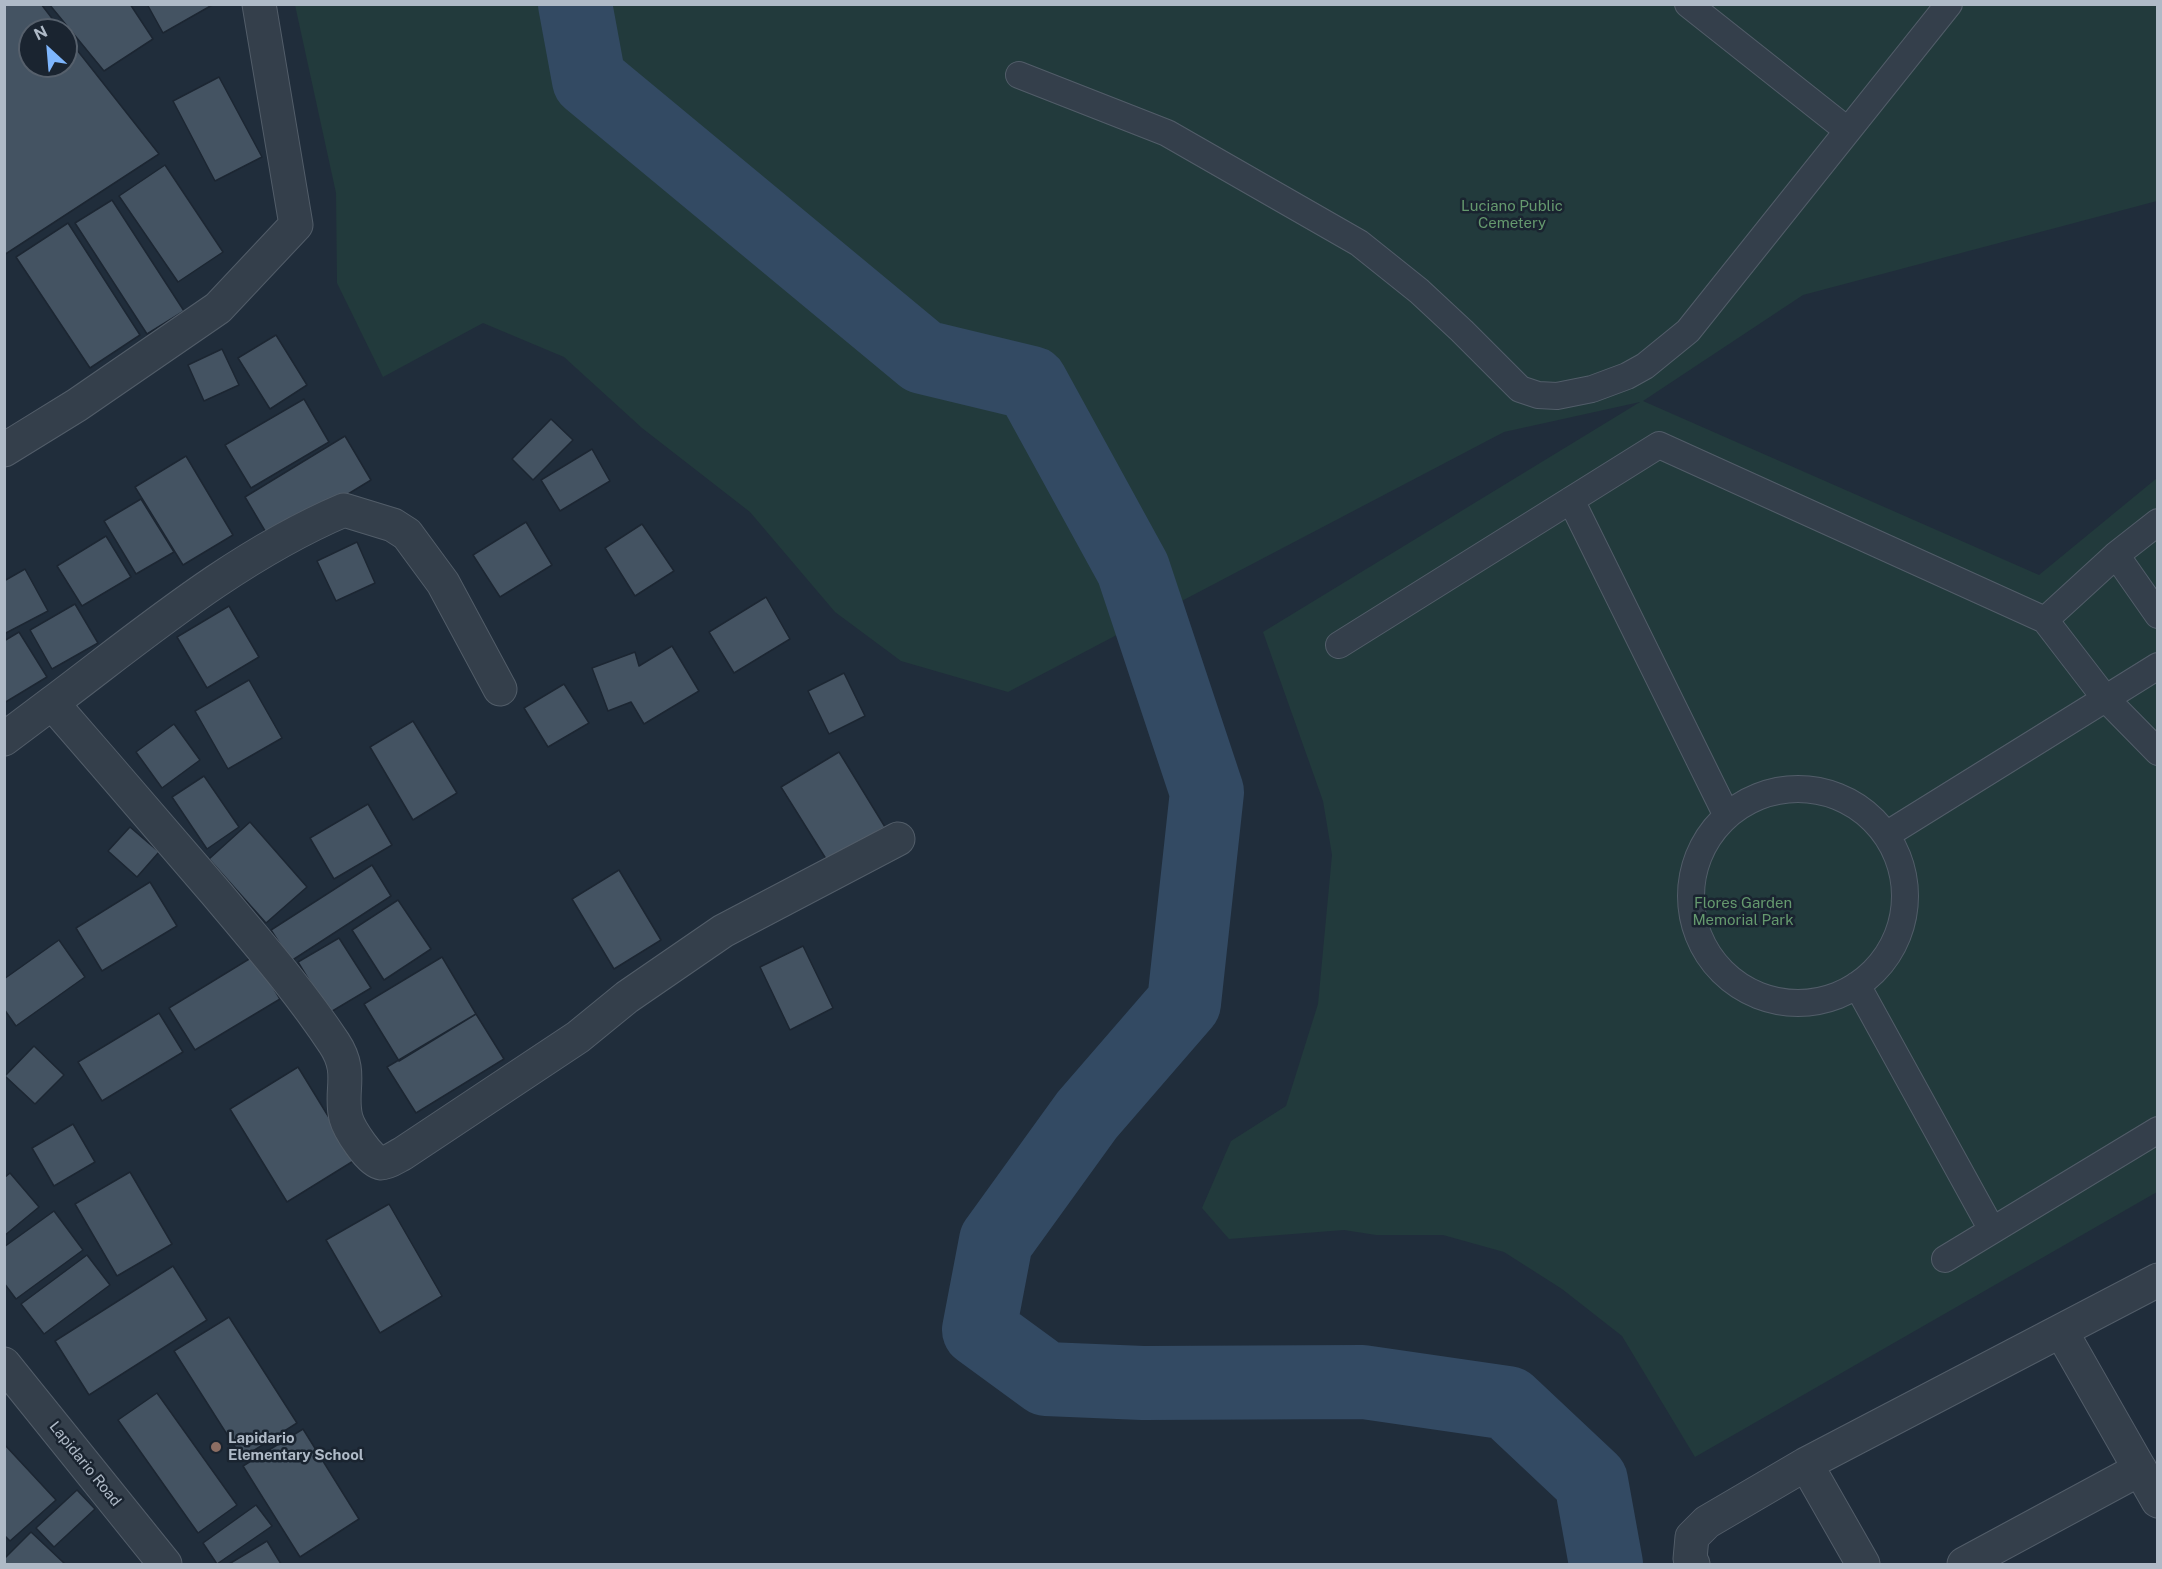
<!DOCTYPE html>
<style>
body{margin:0}
#map{position:relative;width:2162px;height:1569px;overflow:hidden;background:#202d3b;font-family:"Public Sans",sans-serif}
canvas{display:block}
.frame{position:absolute;inset:0;border:6px solid #afbac7;pointer-events:none}
.north{position:absolute;left:18px;top:18px;width:60px;height:60px;box-sizing:border-box;background:#1a2430;border:2px solid #56606c;border-radius:50%;rotate:334deg;font-size:16px;font-weight:700;line-height:24px;text-align:center;color:#afbac7}
.north::after{content:'';display:block;margin:auto;width:21px;height:27px;background:#7eb6fd;clip-path:polygon(50% 0,100% 100%,50% 72%,0 100%)}
</style>
<div id="map">
<canvas width="2162" height="1569"></canvas>
<div class="frame"></div>
<div class="north">N</div>
</div>
<script>
const ctx = document.querySelector('canvas').getContext('2d');
ctx.lineJoin = 'round';
function paint(path, color) { ctx.fillStyle = color; ctx.fill(path, 'evenodd'); }
function strokePath(path, color, width, dash) { ctx.strokeStyle = color; ctx.lineWidth = width; ctx.lineCap = dash ? 'butt' : 'round'; ctx.setLineDash(dash || []); ctx.stroke(path); }
function label(font, color, halo, rows, align = 'center') {
  ctx.font = font + ' "Public Sans",sans-serif'; ctx.lineWidth = 5; ctx.setLineDash([]); ctx.textBaseline = 'middle'; ctx.strokeStyle = halo; ctx.fillStyle = color; for (const [text, x, y, turn = 0] of rows) {
    ctx.save(); ctx.translate(x, y); ctx.rotate((+turn || 0) * Math.PI / 180); ctx.textAlign = isNaN(turn) ? turn : align; if (halo) ctx.strokeText(text, 0, 0); ctx.fillText(text, 0, 0); ctx.restore();
  }
}
const green = new Path2D(`
 M 295,5 L 2157,5 L 2157,201 L 1803,295 L 1643,401 L 2039,575 L 2157,478 L 2157,1192 L 1695,1457 L 1622,1336 L 1562,1289 L 1504,1252 L 1443,1235 L 1376,1235 L 1344,1230 L 1229,1239 L 1202,1208 L 1231,1141 L 1286,1106 L 1318,1004 L 1332,855 L 1323,801 L 1263,632 L 1640,402 L 1504,432 L 1008,692 L 901,661 L 835,612 L 750,512 L 642,428 L 564,357 L 483,323 L 383,377 L 337,283 L 336,193 Z`);
const river = new Path2D(`
 M 575,4 L 589,80 L 923,357 L 1031,383 L 1133,569 L 1207,792 L 1184,1003 L 1087,1115 L 996,1241 L 979,1330 L 1046,1379 L 1143,1383 L 1363,1382 L 1508,1403 L 1591,1481 L 1606,1564`);
const building = new Path2D(`
 M 4,4 L 41,4 L 61,30 L 30,30 L 30,66 L 66,66 L 66,36 L 159,154 L 4,255 Z
 M 49,4 L 130,4 L 153,39 L 104,71 Z
 M 147,4 L 214,4 L 163,33 Z
 M 219,77 L 262,157 L 215,181 L 173,101 Z
 M 165,165 L 223,252 L 178,282 L 119,196 Z
 M 112,200 L 184,311 L 147,334 L 75,223 Z
 M 68,223 L 140,335 L 90,368 L 16,257 Z
 M 276,335 L 307,385 L 270,409 L 238,358 Z
 M 222,349 L 239,385 L 204,401 L 188,365 Z
 M 304,399 L 329,442 L 251,488 L 225,445 Z
 M 551,419 L 573,440 L 533,480 L 512,459 Z
 M 345,436 L 371,480 L 271,541 L 245,497 Z
 M 592,449 L 610,481 L 560,511 L 541,480 Z
 M 186,456 L 233,535 L 183,565 L 135,487 Z
 M 141,499 L 174,552 L 136,574 L 104,521 Z
 M 526,522 L 552,565 L 500,597 L 473,555 Z
 M 642,524 L 674,571 L 635,596 L 605,548 Z
 M 106,536 L 131,577 L 82,606 L 57,566 Z
 M 357,542 L 375,583 L 336,601 L 317,561 Z
 M 25,569 L 48,611 L 4,634 L 4,581 Z
 M 766,597 L 790,639 L 734,673 L 709,632 Z
 M 75,604 L 98,643 L 52,669 L 30,630 Z
 M 229,606 L 259,657 L 207,688 L 177,637 Z
 M 19,632 L 47,677 L 4,703 L 4,641 Z
 M 672,646 L 699,691 L 644,724 L 631,702 L 608,711 L 592,668 L 635,652 L 639,666 Z
 M 844,673 L 865,716 L 829,734 L 808,691 Z
 M 249,680 L 282,738 L 228,769 L 195,711 Z
 M 564,684 L 589,723 L 548,747 L 524,708 Z
 M 413,721 L 457,793 L 413,820 L 370,747 Z
 M 174,724 L 200,760 L 162,788 L 136,752 Z
 M 839,752 L 885,827 L 828,862 L 781,787 Z
 M 204,776 L 239,827 L 207,849 L 172,797 Z
 M 368,804 L 392,845 L 334,879 L 310,838 Z
 M 250,822 L 307,887 L 266,923 L 209,859 Z
 M 130,827 L 159,852 L 137,877 L 108,851 Z
 M 372,865 L 391,896 L 291,961 L 271,930 Z
 M 619,870 L 661,940 L 614,969 L 572,899 Z
 M 150,882 L 177,926 L 102,971 L 76,928 Z
 M 398,900 L 431,949 L 384,980 L 352,930 Z
 M 339,938 L 371,988 L 329,1013 L 298,962 Z
 M 59,940 L 85,977 L 16,1026 L 4,1009 L 4,979 Z
 M 803,946 L 833,1008 L 790,1030 L 760,967 Z
 M 254,956 L 280,999 L 195,1050 L 169,1008 Z
 M 442,957 L 476,1014 L 399,1061 L 364,1004 Z
 M 159,1013 L 183,1052 L 102,1101 L 78,1062 Z
 M 476,1014 L 504,1059 L 416,1113 L 387,1067 Z
 M 34,1046 L 64,1075 L 35,1104 L 5,1076 Z
 M 298,1067 L 355,1160 L 287,1202 L 230,1109 Z
 M 73,1124 L 95,1162 L 54,1186 L 32,1148 Z
 M 130,1172 L 172,1244 L 117,1276 L 75,1204 Z
 M 10,1173 L 39,1207 L 4,1236 L 4,1178 Z
 M 389,1204 L 442,1296 L 380,1333 L 326,1240 Z
 M 54,1211 L 83,1250 L 16,1299 L 4,1283 L 4,1247 Z
 M 87,1255 L 110,1285 L 44,1334 L 21,1304 Z
 M 173,1266 L 207,1320 L 89,1395 L 55,1341 Z
 M 229,1317 L 297,1423 L 242,1458 L 174,1351 Z
 M 157,1393 L 237,1505 L 198,1533 L 118,1420 Z
 M 303,1429 L 359,1519 L 300,1557 L 243,1466 Z
 M 4,1444 L 56,1500 L 10,1541 L 4,1535 Z
 M 77,1490 L 95,1509 L 54,1547 L 36,1528 Z
 M 256,1505 L 272,1526 L 217,1564 L 203,1543 Z
 M 31,1532 L 65,1564 L 4,1564 L 4,1559 Z
 M 267,1541 L 281,1564 L 229,1564 Z`);
const service = new Path2D(`
 M 1688,4 L 1847,130
 M 1019,75 L 1167,133 L 1359,243 L 1419,291 L 1462,331 L 1520,389 L 1538,395 L 1557,396 L 1592,389 L 1627,376 L 1645,366 L 1688,331 L 1949,4
 M 1571,500 L 1727,816
 M 2116,555 L 2158,615
 M 2045,620 L 2116,555 L 2158,522
 M 1339,645 L 1659,445 L 2045,620 L 2105,698 L 2158,752
 M1691 896a107 107 0 1 1 214 0a107 107 0 1 1-214 0Z
 M 1886,835 L 2158,666
 M 1857,985 L 1992,1230
 M 1945,1259 L 2158,1130`);
const minor = new Path2D(`
 M 4,450 L 77,405 L 218,308 L 296,225 L 259,4
 M 52,703 C 145,633 236,556 344,510 L 393,525 L 407,534 L 443,583 L 500,689
 M 4,739 L 52,703 C 107,766 161,829 216,893 C 257,942 299,990 334,1043 C 354,1073 339,1090 346,1118 C 349,1129 370,1162 381,1163 C 388,1163 396,1157 402,1154 L 578,1037 L 627,997 L 723,931 L 898,839
 M 2061,1331 L 2158,1501
 M 1806,1464 L 1863,1564
 M 1693,1564 L 1690,1559 L 1692,1537 L 1707,1522 L 1806,1464 L 2158,1280
 M 1964,1564 L 2140,1469`);
const tertiary = new Path2D(`
 M 4,1364 L 165,1564`);
const markers = [
 [216,1447,6,"#8d6e63"]
];
const parkNames = [
 ["Luciano Public",1512,206],
 ["Cemetery",1512,223],
 ["Flores Garden",1743,903],
 ["Memorial Park",1743,920]
];
const poiNames = [
 ["Lapidario",228,1438],
 ["Elementary School",228,1455]
];
const streetNames = [
 ["Lapidario Road",85,1464,51]
];
paint(green, '#223a3c');
strokePath(river, '#334a63', 74);
paint(building, '#445362');
strokePath(building, '#1c2632', 1.5);
strokePath(service, '#525d69', 28);
strokePath(minor, '#525d69', 35);
strokePath(tertiary, '#525d69', 35);
strokePath(service, '#343f4b', 26);
strokePath(minor, '#343f4b', 33);
strokePath(tertiary, '#343f4b', 33);
for (const [x, y, r, color] of markers) { const dot = new Path2D(); dot.arc(x, y, r, 0, 2 * Math.PI); ctx.fillStyle = color; ctx.fill(dot); strokePath(dot, '#1a2430', 2); }
label('15px', '#65996e', '#1a2430', parkNames);
label('bold 15px', '#afbac7', '#1a2430', poiNames, 'left');
label('15px', '#afbac7', '#1a2430', streetNames);
</script>
